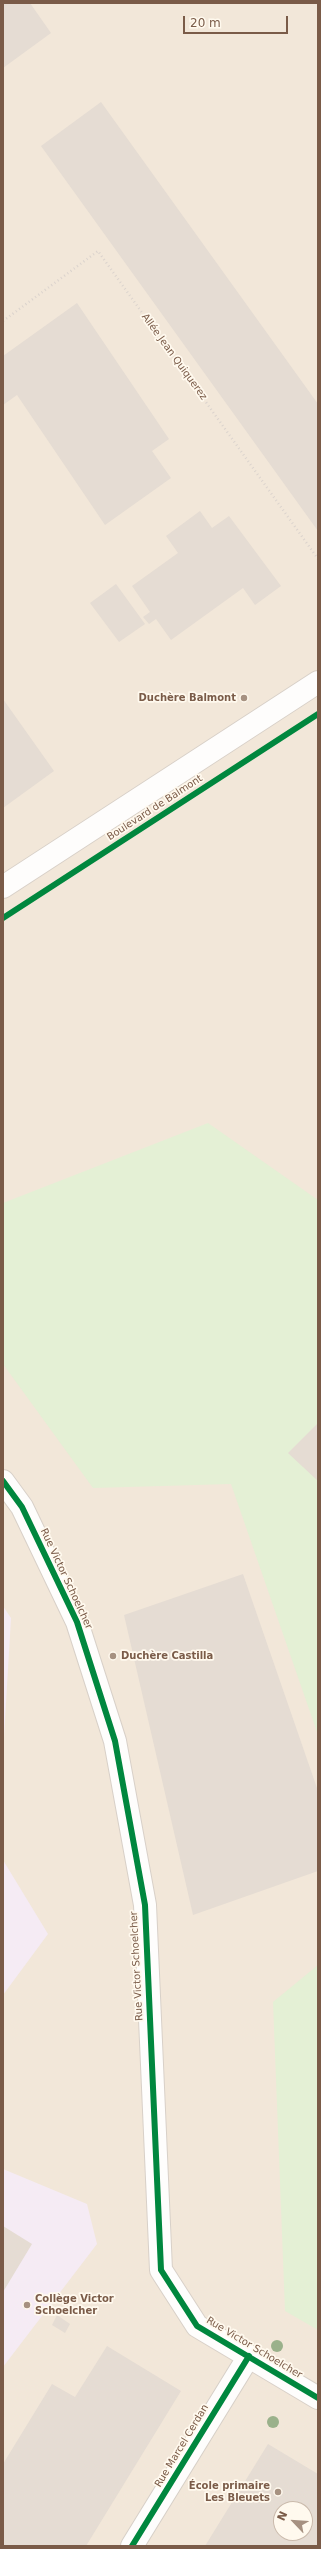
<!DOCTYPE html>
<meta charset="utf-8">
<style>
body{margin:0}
#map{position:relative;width:321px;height:2549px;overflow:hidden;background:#f8f4ec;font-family:"DejaVu Sans",sans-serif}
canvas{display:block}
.frame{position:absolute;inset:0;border:4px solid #7a5b48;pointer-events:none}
.north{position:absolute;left:273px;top:2501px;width:40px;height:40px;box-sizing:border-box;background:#fff9ee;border:1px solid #cabaac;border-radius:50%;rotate:295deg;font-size:11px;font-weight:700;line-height:16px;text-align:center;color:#7a5b48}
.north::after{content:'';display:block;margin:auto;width:14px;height:18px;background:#a69181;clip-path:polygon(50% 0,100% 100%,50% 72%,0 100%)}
.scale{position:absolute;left:183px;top:16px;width:105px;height:18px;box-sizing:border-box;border:2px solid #7a5b48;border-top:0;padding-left:5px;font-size:12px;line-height:14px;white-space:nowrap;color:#7a5b48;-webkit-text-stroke:3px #fff9ee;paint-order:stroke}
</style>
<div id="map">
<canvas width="321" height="2549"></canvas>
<div class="frame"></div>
<div class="north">N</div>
<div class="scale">20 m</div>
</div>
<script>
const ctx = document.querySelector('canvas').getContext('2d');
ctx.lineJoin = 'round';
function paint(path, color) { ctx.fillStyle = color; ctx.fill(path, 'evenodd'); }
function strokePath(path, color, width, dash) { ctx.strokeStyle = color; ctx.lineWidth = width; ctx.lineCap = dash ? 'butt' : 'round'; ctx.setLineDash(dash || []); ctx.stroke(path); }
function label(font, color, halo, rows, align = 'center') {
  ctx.font = font + ' "DejaVu Sans",sans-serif'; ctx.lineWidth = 3.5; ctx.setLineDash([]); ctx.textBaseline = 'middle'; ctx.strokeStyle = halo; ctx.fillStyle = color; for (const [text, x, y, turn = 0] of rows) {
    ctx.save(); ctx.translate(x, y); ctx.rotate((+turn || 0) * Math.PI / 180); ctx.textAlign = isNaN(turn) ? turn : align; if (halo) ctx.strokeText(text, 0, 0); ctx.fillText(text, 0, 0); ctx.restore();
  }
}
const residential = new Path2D(`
 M 3,3 L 318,3 L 318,2546 L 3,2546 ZM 281,2509 L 305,2509 L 305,2533 L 281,2533 Z`);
const education = new Path2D(`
 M 3,1606 L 11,1618 L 3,1754 Z
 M 3,1860 L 48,1934 L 3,1995 Z
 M 3,2169 L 87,2204 L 97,2244 L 3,2367 Z`);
const green = new Path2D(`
 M 208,1123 L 318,1200 L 318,1735 L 231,1484 L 93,1488 L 3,1364 L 3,1203 Z
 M 318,1965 L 318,2330 L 285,2311 L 273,2002 Z`);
const building = new Path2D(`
 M 3,3 L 30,3 L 51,33 L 3,68 Z
 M 101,102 L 318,404 L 318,531 L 41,146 Z
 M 77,303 L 169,439 L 152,451 L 171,478 L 105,525 L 17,395 L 3,405 L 3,356 Z
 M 200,511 L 212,528 L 229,516 L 281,586 L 255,605 L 243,588 L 171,640 L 156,619 L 149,624 L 143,617 L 150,612 L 132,586 L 178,553 L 166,536 Z
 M 116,584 L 145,624 L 119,642 L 90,603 Z
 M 3,699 L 54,771 L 3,808 Z
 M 318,1423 L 318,1481 L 288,1453 Z
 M 243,1574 L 318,1791 L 318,1871 L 193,1915 L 124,1615 Z
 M 3,2226 L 32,2244 L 3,2292 Z
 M 57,2315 L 70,2324 L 65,2333 L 52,2325 Z
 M 107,2346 L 181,2391 L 86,2546 L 3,2546 L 3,2464 L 52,2384 L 75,2397 Z
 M 268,2444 L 318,2474 L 318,2546 L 205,2546 ZM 281,2509 L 305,2509 L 305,2533 L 281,2533 Z`);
const path = new Path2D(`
 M 3,321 L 98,251 L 318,559`);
const street = new Path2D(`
 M 132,2546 L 249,2356`);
const secondary = new Path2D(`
 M 3,887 L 318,682
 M 3,1481 L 22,1507 L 77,1622 L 115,1741 L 145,1905 L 161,2270 L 197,2326 L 318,2398`);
const cycleway = new Path2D(`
 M 3,918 L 318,714
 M 3,1481 L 22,1507 L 77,1622 L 115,1741 L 145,1905 L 161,2270 L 197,2326 L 318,2398
 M 132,2546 L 249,2356`);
const trees = [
 [277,2346],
 [273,2422]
];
const markers = [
 [244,698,4,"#a69181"],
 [113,1656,4,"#a69181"],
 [27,2305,4,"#a69181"],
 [278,2492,4,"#a69181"]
];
const streetNames = [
 ["Allée Jean Quiquerez",174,357,54],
 ["Boulevard de Balmont",155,808,-33],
 ["Rue Victor Schoelcher",66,1579,65],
 ["Rue Victor Schoelcher",137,1966,-93],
 ["Rue Victor Schoelcher",254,2348,31],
 ["Rue Marcel Cerdan",182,2446,-59]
];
const poiNames = [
 ["Duchère Balmont",236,698],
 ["Duchère Castilla",121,1656,"left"],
 ["Collège Victor",35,2299,"left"],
 ["Schoelcher",35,2311,"left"],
 ["École primaire",270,2486],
 ["Les Bleuets",270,2498]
];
paint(residential, '#f2e7d9');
paint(education, '#f5ebf4');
paint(green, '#e4f0d5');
paint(building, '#e5dcd3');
strokePath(street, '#d7d0c8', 24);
strokePath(secondary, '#d8d0c8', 24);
strokePath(path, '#dbd3cd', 2.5, [1, 3]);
strokePath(street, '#fefdfc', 22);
strokePath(secondary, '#fefdfc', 22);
strokePath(cycleway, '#00873e', 6);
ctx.fillStyle = '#9ab18b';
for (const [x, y] of trees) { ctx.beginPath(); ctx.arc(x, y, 6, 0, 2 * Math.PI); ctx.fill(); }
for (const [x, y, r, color] of markers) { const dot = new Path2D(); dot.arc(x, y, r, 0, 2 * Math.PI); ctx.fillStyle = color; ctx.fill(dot); strokePath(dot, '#fff9ee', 1.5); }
label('10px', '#7a5b48', '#fff9ee', streetNames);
label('bold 10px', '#7a5b48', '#fff9ee', poiNames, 'right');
</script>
